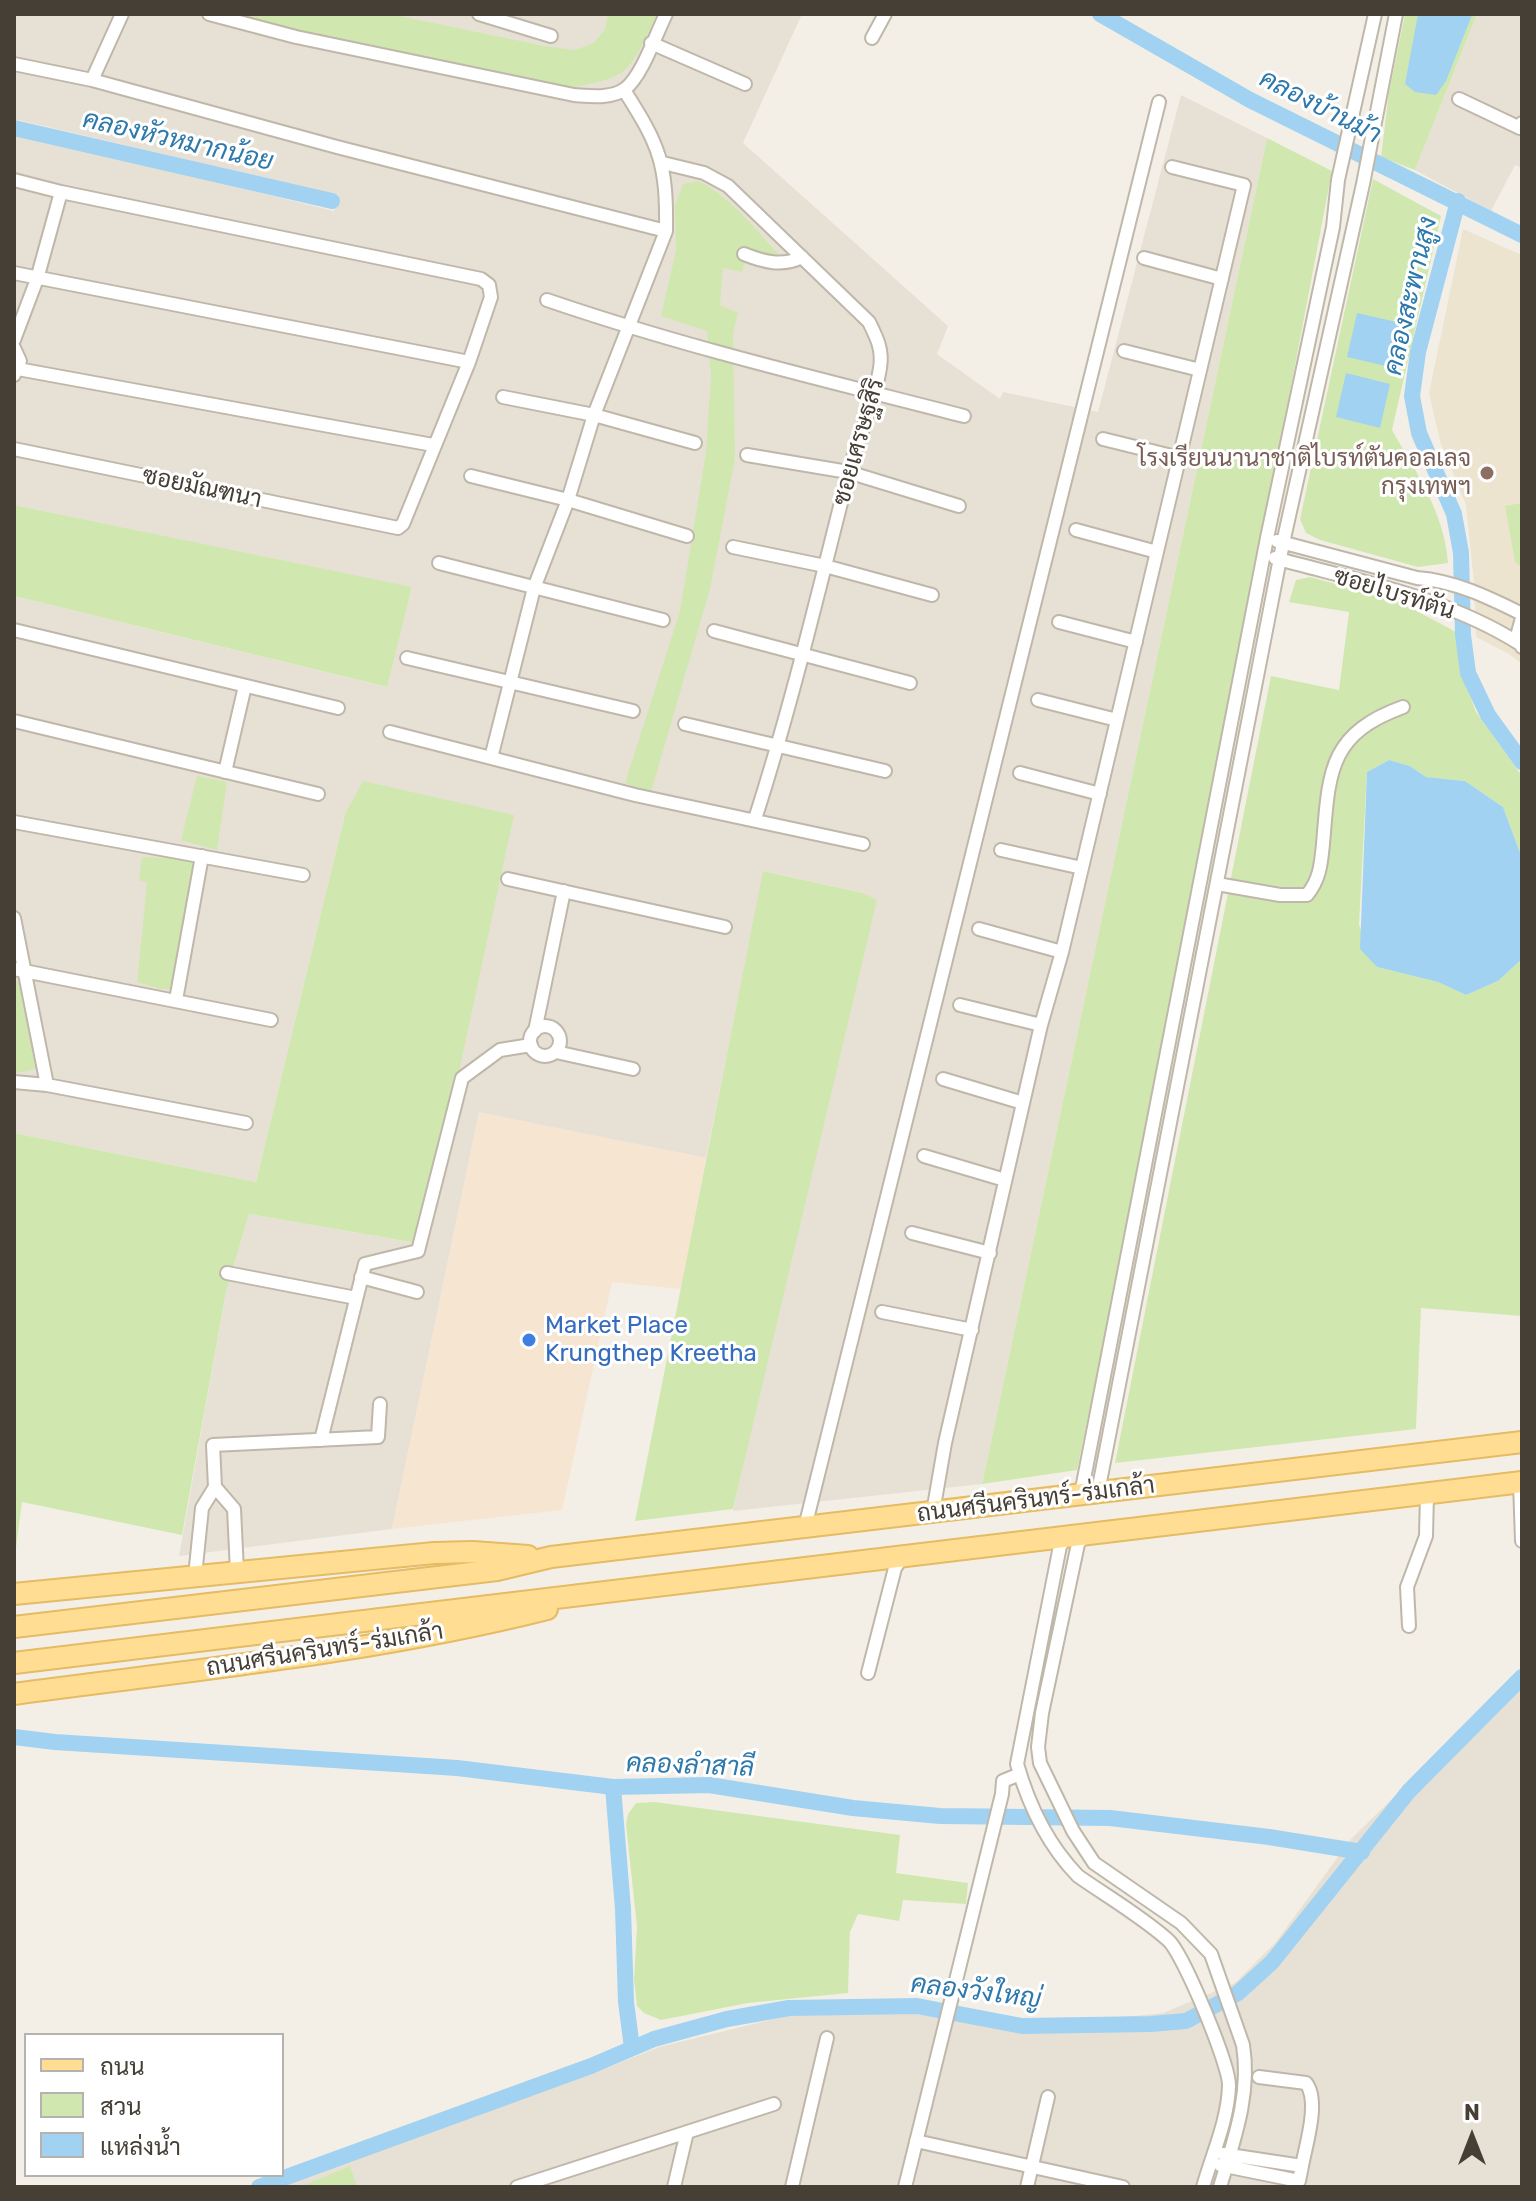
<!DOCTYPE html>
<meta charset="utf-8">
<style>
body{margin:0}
#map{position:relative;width:1536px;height:2201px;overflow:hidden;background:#f3efe7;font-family:Rubik,Sarabun,sans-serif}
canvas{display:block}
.frame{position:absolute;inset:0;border:16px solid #463f36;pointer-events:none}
.legend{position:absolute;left:24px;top:2033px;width:260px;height:144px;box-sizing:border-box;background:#fff;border:2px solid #b5b2af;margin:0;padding:10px 14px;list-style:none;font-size:24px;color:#463f36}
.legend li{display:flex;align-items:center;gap:16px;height:40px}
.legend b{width:40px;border:2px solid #b5b2af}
.north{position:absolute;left:1432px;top:2097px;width:80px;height:80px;-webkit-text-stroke:6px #fff;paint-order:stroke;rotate:0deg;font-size:22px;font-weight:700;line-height:32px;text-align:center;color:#463f36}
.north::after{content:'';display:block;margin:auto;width:28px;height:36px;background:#463f36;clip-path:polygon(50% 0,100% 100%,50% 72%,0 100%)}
</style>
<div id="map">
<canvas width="1536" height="2201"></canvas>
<div class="frame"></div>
<ul class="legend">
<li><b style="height:10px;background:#ffde94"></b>ถนน</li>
<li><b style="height:22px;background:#d0e8af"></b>สวน</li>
<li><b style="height:22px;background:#a2d2f1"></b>แหล่งน้ำ</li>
</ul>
<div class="north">N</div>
</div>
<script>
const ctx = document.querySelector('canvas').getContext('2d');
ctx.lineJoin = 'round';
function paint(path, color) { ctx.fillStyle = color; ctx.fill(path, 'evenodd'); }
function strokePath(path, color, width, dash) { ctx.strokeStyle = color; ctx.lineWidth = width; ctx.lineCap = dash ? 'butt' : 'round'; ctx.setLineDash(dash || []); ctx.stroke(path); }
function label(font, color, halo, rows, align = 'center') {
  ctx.font = font + ' Rubik,Sarabun,sans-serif'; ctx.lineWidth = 6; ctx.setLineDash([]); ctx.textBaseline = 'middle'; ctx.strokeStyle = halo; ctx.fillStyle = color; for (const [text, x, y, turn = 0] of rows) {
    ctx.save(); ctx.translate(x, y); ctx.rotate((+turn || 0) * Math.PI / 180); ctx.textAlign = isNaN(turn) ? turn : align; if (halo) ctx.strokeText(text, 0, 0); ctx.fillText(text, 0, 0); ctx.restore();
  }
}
const residential = new Path2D(`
 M 14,14 L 802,14 L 743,143 L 948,326 L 937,354 L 1000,399 L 1003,392 L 1098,412 L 1181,95 L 1267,138 L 982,1484 L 733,1511 L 863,893 L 764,871 L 706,1158 L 479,1113 L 392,1529 L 179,1556 L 226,1292 L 249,1214 L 421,1244 L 345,814 L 256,1182 L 14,1133 L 14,596 L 386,687 L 412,588 L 14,505 L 14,132 L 334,211 L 338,195 L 14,119 Z
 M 1477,14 L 1522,14 L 1522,168 L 1515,165 L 1491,211 L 1415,170 Z
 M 1522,1680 L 1522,2187 L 275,2187 L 589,2075 L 659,2047 L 790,2015 L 911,2012 L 1076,2022 L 1163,2013 L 1235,1983 L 1276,1942 L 1351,1839 L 1479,1714 Z`);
const commercial = new Path2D(`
 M 479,1112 L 706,1158 L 681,1289 L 612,1282 L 562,1510 L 392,1529 Z`);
const education = new Path2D(`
 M 1463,229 L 1522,255 L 1522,664 L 1509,654 L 1476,637 L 1474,583 L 1466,505 L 1440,441 L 1429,393 Z`);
const green = new Path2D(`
 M 218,14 L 390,14 L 544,46 L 575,50 L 594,43 L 605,29 L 608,14 L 657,14 C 648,32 638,61 621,73 C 607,82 587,84 572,88 Z
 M 1405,14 L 1477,14 L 1415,170 L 1381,157 L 1389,92 Z
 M 1267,138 L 1332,171 L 1166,1043 L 1077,1470 L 982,1484 Z
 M 1373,179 L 1441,216 L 1392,430 C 1416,472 1445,514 1448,563 L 1418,567 L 1320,540 L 1306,533 L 1300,519 Z
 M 699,181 C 733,199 757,231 783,259 L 749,249 L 742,272 L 723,268 L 720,305 L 738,313 L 733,333 L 735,459 L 710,589 L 651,792 L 625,783 L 680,611 L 706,452 L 711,375 L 707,331 L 661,316 L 676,250 L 675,205 L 683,184 Z
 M 1522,503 L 1522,567 L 1515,562 L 1505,506 Z
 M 14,505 L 412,587 L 387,687 L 14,596 Z
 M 1310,577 L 1398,601 L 1458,633 L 1465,682 L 1476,712 L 1522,776 L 1522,858 L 1503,807 L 1465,781 L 1426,777 L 1410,766 L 1389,760 L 1367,772 L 1359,925 L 1377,967 L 1438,982 L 1466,995 L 1498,981 L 1522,959 L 1522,1316 L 1421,1308 L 1416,1429 L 1115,1463 L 1271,676 L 1339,690 L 1349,612 L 1289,602 L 1296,580 Z
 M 197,776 L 227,782 L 217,850 L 181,840 Z
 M 363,781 L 514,815 L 422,1244 L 249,1214 L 226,1292 L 182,1535 L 22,1502 L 14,1563 L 14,1133 L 256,1182 L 345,814 Z
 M 142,857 L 192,859 L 194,869 L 174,989 L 160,989 L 137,982 L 147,883 L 139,880 Z
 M 763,871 L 863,893 L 877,900 L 733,1509 L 635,1521 Z
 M 14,980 L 19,983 L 36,1069 L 17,1073 L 14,1071 Z
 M 655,1802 L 900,1835 L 896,1873 L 968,1883 L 966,1904 L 903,1900 L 899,1921 L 858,1914 L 850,1932 L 848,1993 L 748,2003 L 661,2020 L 644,2013 L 637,2006 L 634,1979 L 637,1927 L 626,1824 L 628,1814 L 636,1803 Z
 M 350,2166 L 357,2187 L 300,2187 Z`);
const water = new Path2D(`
 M 1418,14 L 1472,15 L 1446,81 L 1436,95 L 1415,92 L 1405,84 Z
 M 1357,313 L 1401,323 L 1390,367 L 1347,357 Z
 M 1346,373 L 1390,384 L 1380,428 L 1336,417 Z
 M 1389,760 L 1410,766 L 1426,777 L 1465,781 L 1503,807 L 1522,858 L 1522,959 L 1498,981 L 1466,995 L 1438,982 L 1377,967 L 1360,949 L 1367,772 Z`);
const canal = new Path2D(`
 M 1100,14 L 1250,100 L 1522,235
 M 14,128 L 332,201
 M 1458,201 L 1418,352 L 1412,396 L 1419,433 L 1454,514 L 1461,553 L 1463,635 L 1468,673 L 1488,715 L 1522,762
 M 14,1737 L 55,1742 L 457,1768 L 613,1787 L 709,1785 L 853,1808 L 940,1816 L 1110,1818 L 1269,1837 L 1362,1852
 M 613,1787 L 623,1909 L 626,2002 L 632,2048
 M 259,2187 L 591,2066 L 654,2039 L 727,2019 L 789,2008 L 917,2006 L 1022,2026 L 1151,2024 L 1186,2021 L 1238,1993 L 1272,1962 L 1409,1791 L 1522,1677`);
const minor = new Path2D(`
 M 209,14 L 296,37 L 574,95 C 590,96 611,99 625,89 C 642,76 656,34 666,14
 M 479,14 L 551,36
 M 872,38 L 885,14
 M 651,43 L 745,84
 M 14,64 L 92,80 L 337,147 L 666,231
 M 92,80 L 122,14
 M 1459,99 L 1520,128 L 1522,123
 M 663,163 L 704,173 L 728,186 L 869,322 C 877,338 883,350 880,368 C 874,406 856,442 847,479 C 818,593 791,707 755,819
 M 14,180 L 61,192 L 481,279 L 489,285 L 491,297 L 469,362 L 403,524 L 398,528 L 14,449
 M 744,254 C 764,262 782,267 802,257
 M 1144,258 L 1222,279
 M 14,273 L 469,362
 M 547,300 C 684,347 824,380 964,416
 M 14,340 L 37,279 L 61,192
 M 14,348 L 20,361 L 14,375
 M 1124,351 L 1200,370
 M 18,369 L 433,445
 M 503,397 L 594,415 L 695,443
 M 1103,439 L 1180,458
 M 747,455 L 848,472 L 959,506
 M 471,476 L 568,500 L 687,536
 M 1076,530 L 1157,552
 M 1277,541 L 1417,578 C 1455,581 1488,597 1522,614
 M 733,547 L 825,566 L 932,595
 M 1275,558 C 1358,581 1446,597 1520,644
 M 439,563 L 663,620
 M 1522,618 L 1517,636 L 1522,647
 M 1059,622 L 1136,642
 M 14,630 L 338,708
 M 714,631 L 910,683
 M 407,658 L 633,711
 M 1038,700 L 1117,720
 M 14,721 L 318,794
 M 685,724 L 885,771
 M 390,732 L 635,795 L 863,844
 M 491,758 L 534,588 L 568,500 L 594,415 L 666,231 C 667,164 660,146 624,90
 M 225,772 L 245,686
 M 1020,773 L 1100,794
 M 14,822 L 303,875
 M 1001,850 L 1082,868
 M 508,879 L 725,927
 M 1217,884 L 1280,895 L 1307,895 C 1320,879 1321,864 1323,844 C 1329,773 1328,734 1403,707
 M 14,918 L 47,1085
 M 979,929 L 1062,952
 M 14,969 L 271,1020
 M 176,1000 L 202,856
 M 960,1005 L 1041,1025
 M530 1041a15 15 0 1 1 30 0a15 15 0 1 1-30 0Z
 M 535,1031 L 564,891
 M 556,1052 L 633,1069
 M 943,1079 L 1023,1103
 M 14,1082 L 47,1085 L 246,1123
 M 924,1156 L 1005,1180
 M 912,1233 L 990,1253
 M 227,1273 L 356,1298
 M 361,1277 L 417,1292
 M 882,1312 L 972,1330
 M 321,1440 L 365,1264 L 418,1251 L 462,1078 L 500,1050 L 531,1045
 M 1520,1482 L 1522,1541
 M 215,1487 L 213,1445 L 378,1437 L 380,1404
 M 1098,1492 L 1283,543 L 1363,184 L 1396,14
 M 1081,1494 L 1267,538 L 1333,227 L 1338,180 L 1375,14
 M 933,1512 L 945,1443 L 1041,1025 L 1062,952 L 1244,185 L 1172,167
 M 805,1527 L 1159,102
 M 1085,1534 L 1078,1544 L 1042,1713 L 1038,1747 L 1040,1763 L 1073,1831 L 1094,1863 L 1181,1923 L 1211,1954 L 1243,2045 C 1251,2094 1234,2140 1220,2187
 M 1068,1536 L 1060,1546 L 1017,1764 C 1029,1806 1047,1844 1078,1876 C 1108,1897 1141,1916 1168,1940 C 1183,1953 1230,2066 1229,2086 C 1228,2120 1212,2155 1203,2187
 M 195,1576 L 202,1508 L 215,1487 L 234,1509 L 237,1571
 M 1409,1626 L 1407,1587 L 1426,1536 L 1427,1493
 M 868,1673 L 895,1568 L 903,1556
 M 916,2141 L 1123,2187
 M 1223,2154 L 1302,2166 C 1306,2144 1320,2101 1306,2083 L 1259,2077
 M 1220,2165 L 1299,2181 L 1302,2166
 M 517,2187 L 774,2104
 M 674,2187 L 687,2132
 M 792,2187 L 827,2038
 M 905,2187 L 1002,1794 L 1003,1781 L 1020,1774
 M 1027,2187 L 1048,2097`);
const primary = new Path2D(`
 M 14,1594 L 434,1553 L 473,1552 L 528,1556
 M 14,1627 L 497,1570 L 551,1557 L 1522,1442
 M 14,1663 L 1522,1482
 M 14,1694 C 192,1670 372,1653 547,1609`);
const markers = [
 [1487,473,8,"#8d6e63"],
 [529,1340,8,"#3f7fe0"]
];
const streetNames = [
 ["ซอยเศรษฐสิริ",859,442,-74],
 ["ซอยมัณฑนา",202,488,12],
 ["ซอยไบรท์ตัน",1394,594,17],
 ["ถนนศรีนครินทร์-ร่มเกล้า",1036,1500,-7],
 ["ถนนศรีนครินทร์-ร่มเกล้า",325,1650,-9]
];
const educationNames = [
 ["โรงเรียนนานาชาติไบรท์ตันคอลเลจ",1471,459],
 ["กรุงเทพฯ",1471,487]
];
const shopNames = [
 ["Market Place",545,1326],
 ["Krungthep Kreetha",545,1354]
];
const waterNames = [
 ["คลองบ้านม้า",1320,107,27],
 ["คลองหัวหมากน้อย",178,141,13],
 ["คลองสะพานสูง",1411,296,-77],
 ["คลองลำสาลี",690,1766,2],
 ["คลองวังใหญ่",976,1992,7]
];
paint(residential, '#e7e1d5');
paint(commercial, '#f6e5d1');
paint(education, '#ede4d0');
paint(green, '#d0e8af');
paint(water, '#a2d2f1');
strokePath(canal, '#a2d2f1', 16);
strokePath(minor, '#bfb7a9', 16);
strokePath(primary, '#e5bb63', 24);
strokePath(minor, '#fff', 12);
strokePath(primary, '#ffde94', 20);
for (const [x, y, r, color] of markers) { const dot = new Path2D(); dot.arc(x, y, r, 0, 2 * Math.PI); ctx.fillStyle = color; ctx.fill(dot); strokePath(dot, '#fff', 3); }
label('24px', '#463f36', '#fff', streetNames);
label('24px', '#785e54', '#fff', educationNames, 'right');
label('24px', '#366cbe', '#fff', shopNames, 'left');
label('italic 26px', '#2d79ab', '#fff', waterNames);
</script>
